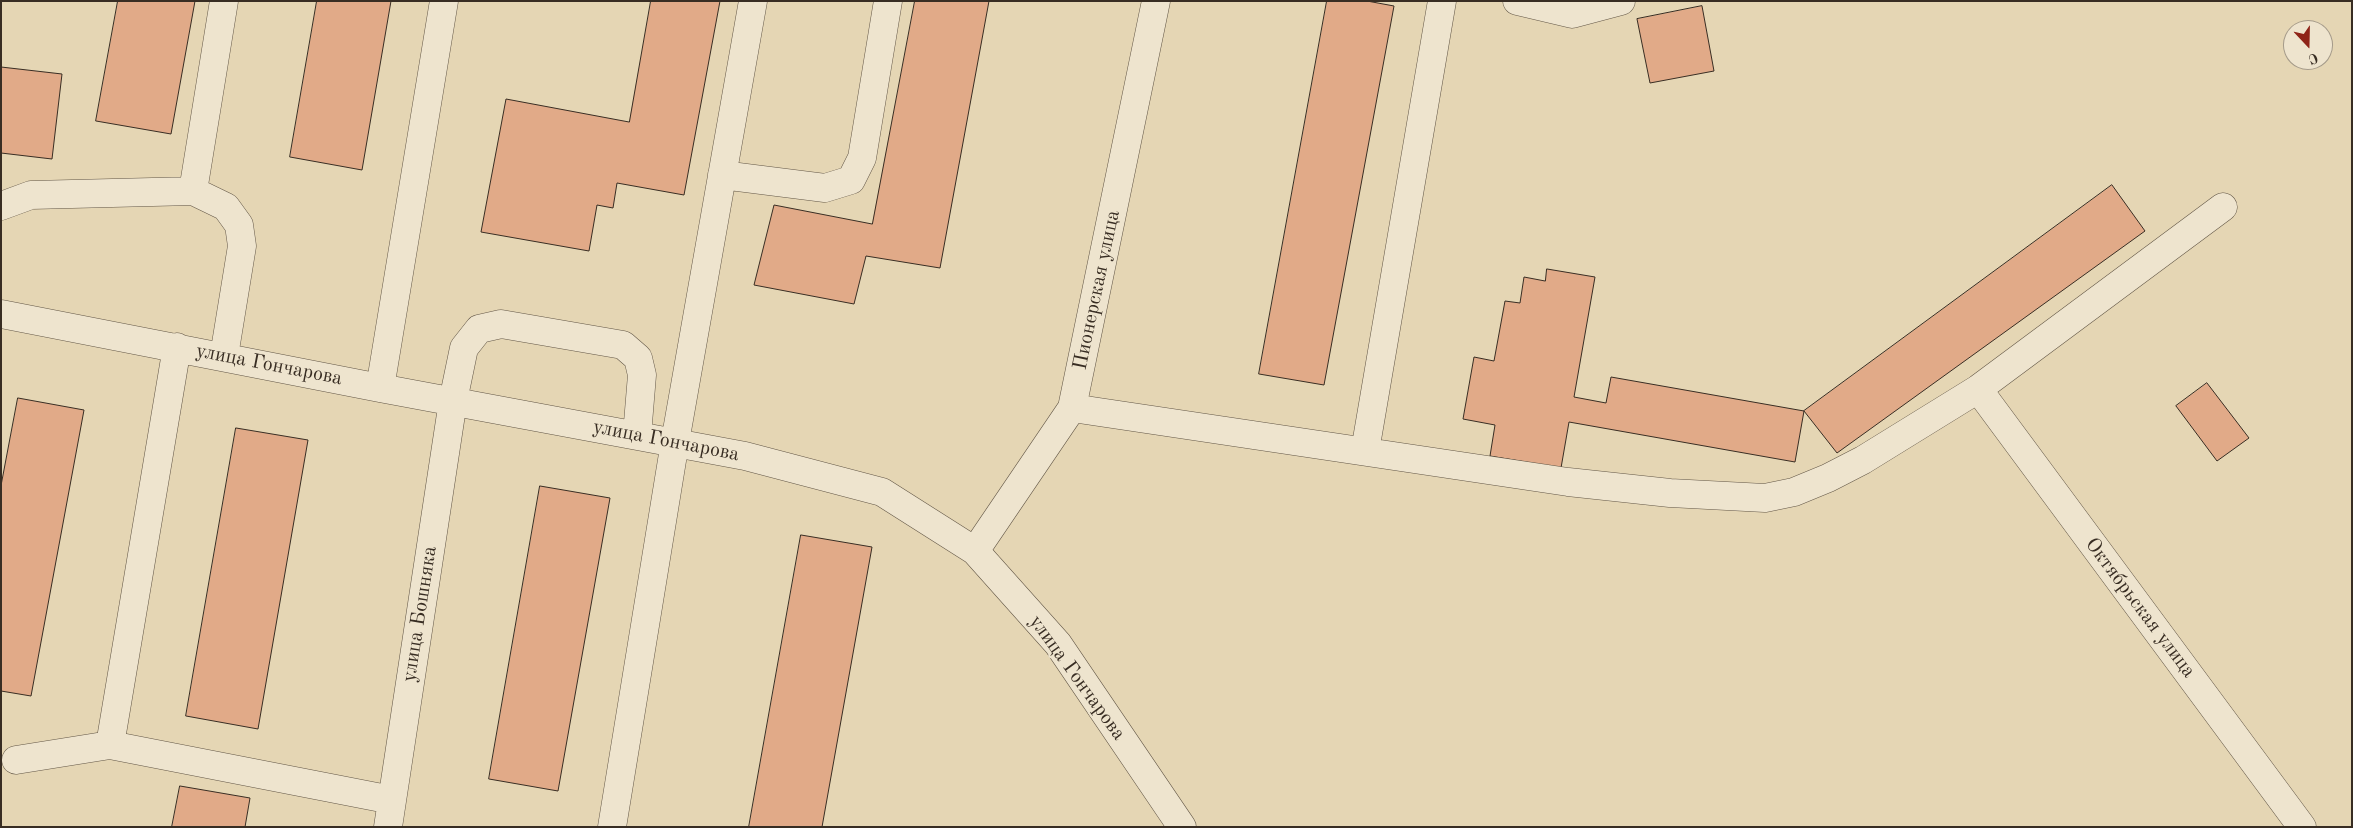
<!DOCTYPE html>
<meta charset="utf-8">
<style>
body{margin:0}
#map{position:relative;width:2353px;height:828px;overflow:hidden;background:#e5d6b4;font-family:"Old Standard TT",serif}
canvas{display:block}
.frame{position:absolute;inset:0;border:2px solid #382d23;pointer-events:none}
.north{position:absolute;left:2283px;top:20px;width:50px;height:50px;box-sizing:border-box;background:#eee4ce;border:1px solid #a59b8a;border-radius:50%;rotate:159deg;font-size:14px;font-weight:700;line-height:20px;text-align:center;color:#382d23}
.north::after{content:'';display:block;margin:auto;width:18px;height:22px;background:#8f2418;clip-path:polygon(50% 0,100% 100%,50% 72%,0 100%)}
</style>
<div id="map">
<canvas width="2353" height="828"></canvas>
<div class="frame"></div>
<div class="north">С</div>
</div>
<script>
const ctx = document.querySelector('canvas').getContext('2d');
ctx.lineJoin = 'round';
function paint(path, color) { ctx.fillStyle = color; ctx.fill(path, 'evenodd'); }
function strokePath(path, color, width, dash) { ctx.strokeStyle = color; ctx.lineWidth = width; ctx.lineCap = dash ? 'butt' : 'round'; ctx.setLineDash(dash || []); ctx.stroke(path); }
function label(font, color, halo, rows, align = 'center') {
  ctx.font = font + ' "Old Standard TT",serif'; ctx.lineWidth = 4; ctx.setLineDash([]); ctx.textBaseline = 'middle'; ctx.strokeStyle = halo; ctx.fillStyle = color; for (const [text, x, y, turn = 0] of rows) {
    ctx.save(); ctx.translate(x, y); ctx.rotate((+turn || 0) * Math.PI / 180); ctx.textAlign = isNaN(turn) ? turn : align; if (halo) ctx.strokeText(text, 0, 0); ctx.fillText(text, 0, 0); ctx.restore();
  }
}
const building = new Path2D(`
 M 118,1 L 195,1 L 171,134 L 96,121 Z
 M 317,1 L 391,1 L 362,170 L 290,157 Z
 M 651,1 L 720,1 L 684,195 L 617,183 L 613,208 L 597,205 L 589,251 L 481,232 L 506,99 L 629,122 Z
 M 915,1 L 989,1 L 940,268 L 866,256 L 854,304 L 754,285 L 774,205 L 872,224 Z
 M 1327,1 L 1367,1 L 1394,6 L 1324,385 L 1259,374 Z
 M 1702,6 L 1714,71 L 1650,83 L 1637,19 Z
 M 1,67 L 62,74 L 52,159 L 1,153 Z
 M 2112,185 L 2145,231 L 1837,453 L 1804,411 Z
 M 1547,269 L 1595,277 L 1574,397 L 1606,403 L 1611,377 L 1804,411 L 1795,462 L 1569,422 L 1561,468 L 1490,456 L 1495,425 L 1463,419 L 1474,357 L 1494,361 L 1505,301 L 1520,303 L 1524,277 L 1545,281 Z
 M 2207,383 L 2249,438 L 2217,461 L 2176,406 Z
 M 18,398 L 84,410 L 31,696 L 1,691 L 1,486 Z
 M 236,428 L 308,440 L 258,729 L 186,716 Z
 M 540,486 L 610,498 L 558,791 L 489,779 Z
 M 801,535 L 872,547 L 822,827 L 749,827 Z
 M 180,786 L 250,798 L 245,827 L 172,827 Z`);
const minor = new Path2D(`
 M 1517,1 L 1572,14 L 1621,1
 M 722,175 L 825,188 L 851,180 L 862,158 L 888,1
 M 193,191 L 224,1
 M 1,206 L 31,195 L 193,191 L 226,207 L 239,225 L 242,246 L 224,356
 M 1,314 L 380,388 L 745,456 L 882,492 L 975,551 L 1058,644 L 1182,827
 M 380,388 L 444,1
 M 1978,389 L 2302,827
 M 1072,408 L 1568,482 L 1670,493 L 1765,498 L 1794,492 L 1828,478 L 1863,460 L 1978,389 L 2223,207
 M 1365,451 L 1442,1
 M 975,551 L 1072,408 L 1156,1
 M 110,745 L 177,347
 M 16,760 L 110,745 L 392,800
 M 388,827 L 453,401 L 464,348 L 479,329 L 501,324 L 623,345 L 638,358 L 642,375 L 637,435
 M 612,827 L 675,442 L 753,1`);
const streetNames = [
 ["Пионерская улица",1097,290,-78],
 ["улица Гончарова",269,365,11],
 ["улица Гончарова",666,441,11],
 ["Октябрьская улица",2140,608,53],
 ["улица Бошняка",420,614,-81],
 ["улица Гончарова",1077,678,54]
];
paint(building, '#e1aa88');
strokePath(building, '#382d23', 1);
strokePath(minor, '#635747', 29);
strokePath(minor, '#eee4ce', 28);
label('20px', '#382d23', '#eee4ce', streetNames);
</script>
